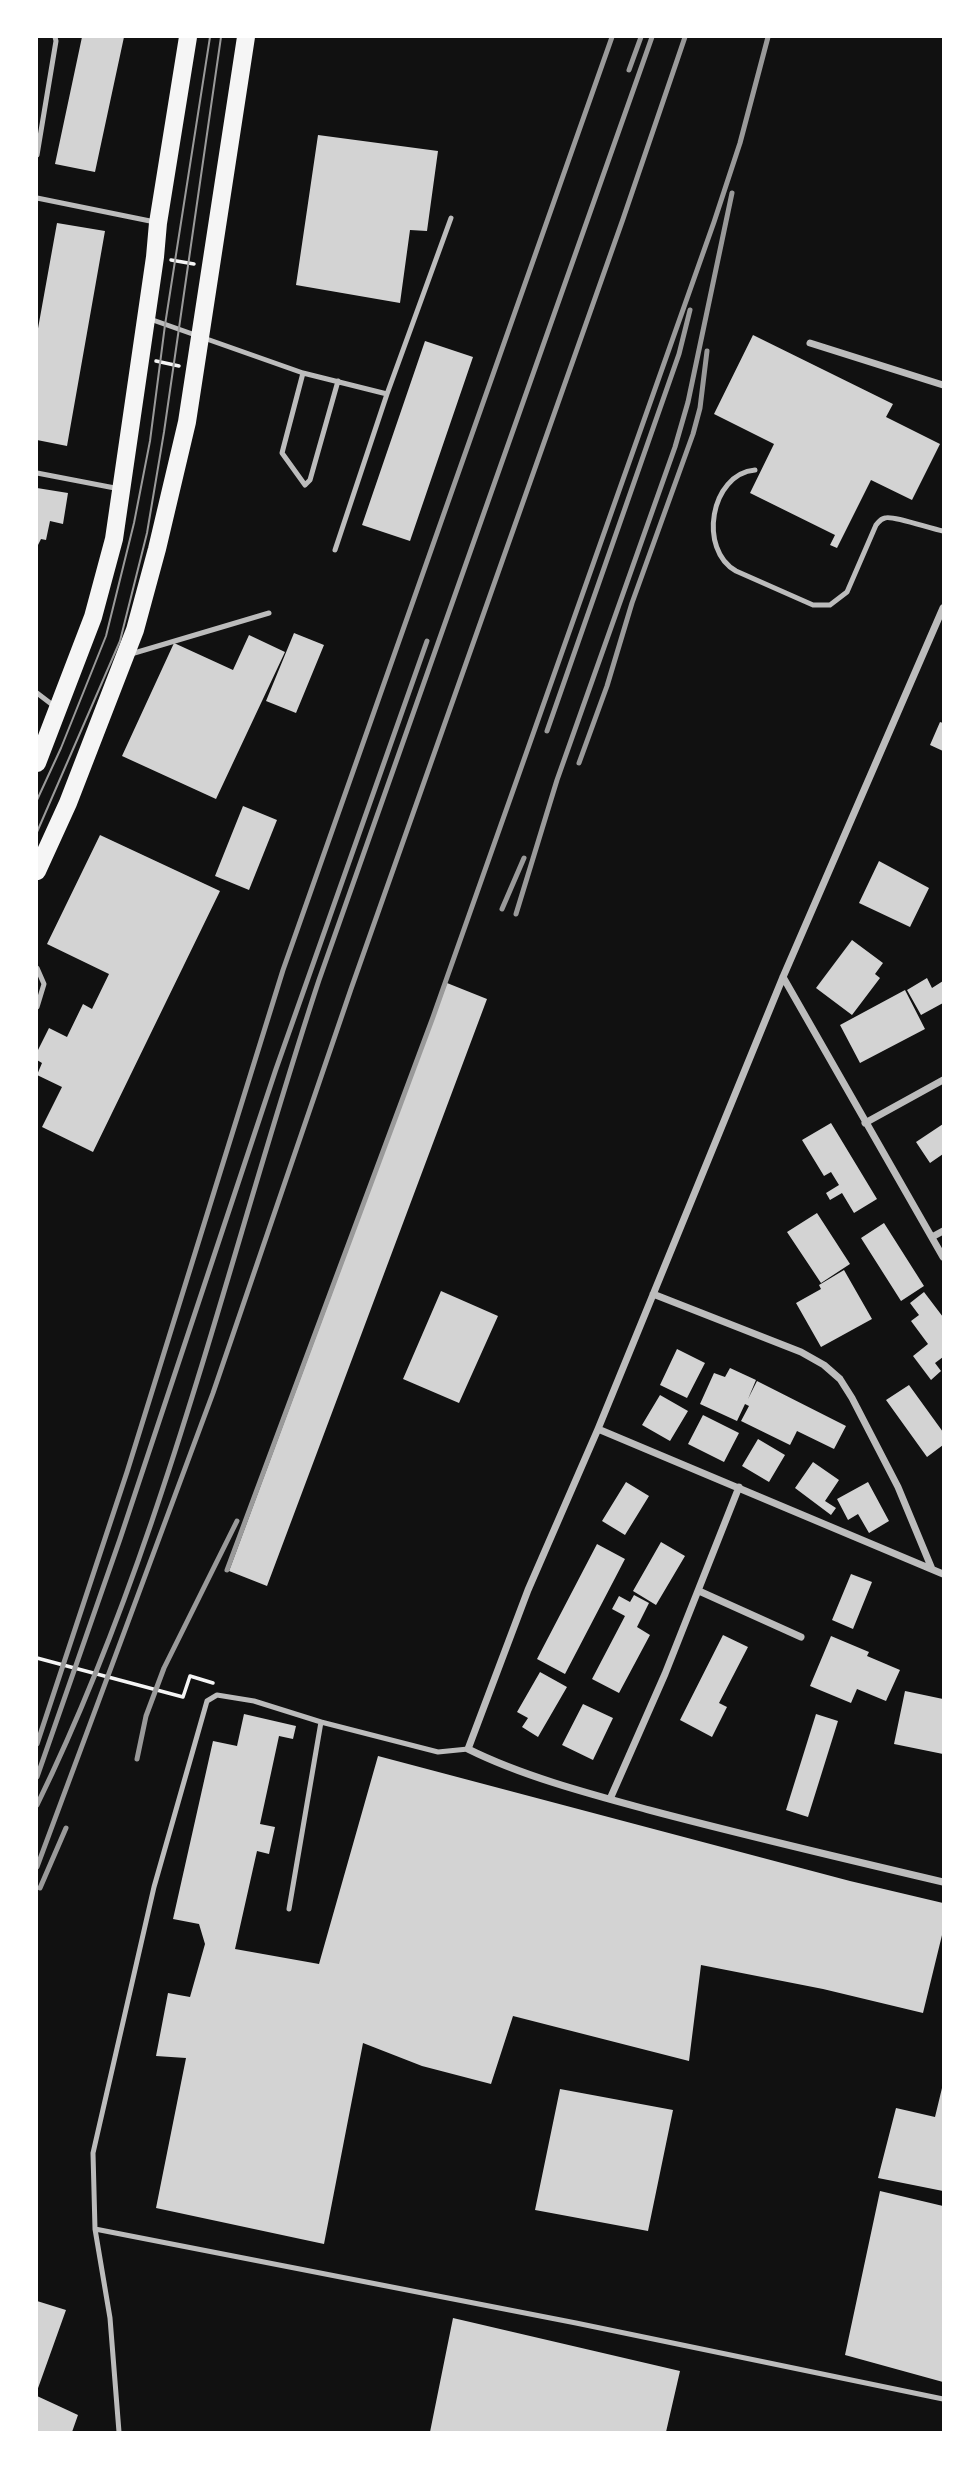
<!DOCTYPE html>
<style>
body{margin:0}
#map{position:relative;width:980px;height:2469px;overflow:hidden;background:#111;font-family:"Golos Text",sans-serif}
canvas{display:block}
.frame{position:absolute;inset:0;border:38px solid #fff;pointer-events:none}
</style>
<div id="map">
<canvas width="980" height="2469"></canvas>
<div class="frame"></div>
</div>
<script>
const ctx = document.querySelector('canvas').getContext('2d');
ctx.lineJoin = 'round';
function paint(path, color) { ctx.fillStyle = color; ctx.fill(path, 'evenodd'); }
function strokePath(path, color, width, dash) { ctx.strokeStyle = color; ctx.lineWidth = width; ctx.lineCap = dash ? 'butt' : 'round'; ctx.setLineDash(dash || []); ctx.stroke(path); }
const building = new Path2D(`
 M 82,37 L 124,37 L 95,172 L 55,164 Z
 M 318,135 L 438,151 L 427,231 L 410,230 L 400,303 L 296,285 Z
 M 57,223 L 105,231 L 67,446 L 37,440 L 37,334 Z
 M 753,335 L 893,404 L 886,417 L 940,444 L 912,500 L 871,480 L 837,548 L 830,545 L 835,535 L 750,493 L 774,444 L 714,414 Z
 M 425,341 L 473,357 L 410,541 L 362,525 Z
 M 37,488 L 68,493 L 63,524 L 50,521 L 46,540 L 41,539 L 37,547 Z
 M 294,633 L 324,645 L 296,713 L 266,701 Z
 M 249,635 L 285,652 L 216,799 L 122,756 L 174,643 L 233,670 Z
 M 940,722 L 943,723 L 943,751 L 930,745 Z
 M 243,806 L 277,820 L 249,890 L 215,876 Z
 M 100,835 L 220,891 L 93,1152 L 42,1127 L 62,1087 L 37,1075 L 42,1063 L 37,1060 L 37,1052 L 49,1028 L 67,1037 L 83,1004 L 92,1009 L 109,974 L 47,944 Z
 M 879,861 L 929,888 L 910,927 L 859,903 Z
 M 852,940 L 883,963 L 875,974 L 880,978 L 852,1015 L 816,988 Z
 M 927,978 L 932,988 L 943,981 L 943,1003 L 921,1015 L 907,990 Z
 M 447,983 L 487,999 L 267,1586 L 229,1571 Z
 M 905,990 L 925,1029 L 860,1063 L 840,1025 Z
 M 831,1123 L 877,1199 L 854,1213 L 842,1193 L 830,1200 L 826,1193 L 839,1185 L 831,1172 L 824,1176 L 802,1140 Z
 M 943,1124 L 943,1154 L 930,1163 L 916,1142 Z
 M 817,1213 L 850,1264 L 821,1283 L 787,1232 Z
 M 884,1223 L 924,1286 L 901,1301 L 861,1238 Z
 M 844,1270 L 872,1319 L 821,1347 L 796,1303 L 821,1289 L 819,1285 Z
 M 441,1291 L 498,1316 L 459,1403 L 403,1379 Z
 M 924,1292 L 943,1317 L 943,1357 L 935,1363 L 941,1371 L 931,1380 L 913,1356 L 928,1344 L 911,1321 L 919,1315 L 910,1303 Z
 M 677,1349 L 705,1363 L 687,1398 L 660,1385 Z
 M 730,1368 L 756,1380 L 748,1399 L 757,1381 L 846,1426 L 834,1449 L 797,1431 L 790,1445 L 741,1421 L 749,1406 L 745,1404 L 737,1421 L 700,1404 L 714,1373 L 725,1377 Z
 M 909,1385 L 943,1432 L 943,1445 L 927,1457 L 886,1400 Z
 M 660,1395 L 688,1411 L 670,1441 L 642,1425 Z
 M 703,1415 L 739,1433 L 724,1462 L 688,1444 Z
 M 758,1439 L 785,1455 L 769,1482 L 742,1466 Z
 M 813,1462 L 839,1480 L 825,1501 L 836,1508 L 831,1515 L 795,1488 Z
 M 626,1482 L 649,1496 L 625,1535 L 602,1521 Z
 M 868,1482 L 889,1521 L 869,1533 L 858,1514 L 848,1520 L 837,1499 Z
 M 661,1542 L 685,1556 L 656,1605 L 633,1591 Z
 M 597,1544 L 625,1559 L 565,1674 L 537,1659 Z
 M 851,1574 L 872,1582 L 853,1629 L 832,1620 Z
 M 634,1595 L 649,1603 L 637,1627 L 650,1635 L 619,1693 L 592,1679 L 625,1616 L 612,1609 L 619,1596 L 630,1602 Z
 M 723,1635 L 748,1647 L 719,1703 L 727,1707 L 712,1737 L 680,1720 Z
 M 831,1636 L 869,1652 L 867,1656 L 900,1670 L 886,1701 L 857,1689 L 851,1703 L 810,1686 Z
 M 540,1672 L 567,1687 L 538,1737 L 522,1727 L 528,1718 L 517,1712 Z
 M 905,1691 L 943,1699 L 943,1754 L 894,1744 Z
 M 583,1704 L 613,1718 L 593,1760 L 562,1745 Z
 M 244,1714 L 296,1726 L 293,1739 L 279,1736 L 260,1824 L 275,1827 L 269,1854 L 257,1851 L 235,1949 L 319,1964 L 378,1756 L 850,1881 L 943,1903 L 943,1931 L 923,2013 L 823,1989 L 701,1965 L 689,2061 L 513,2016 L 491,2084 L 422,2066 L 363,2043 L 324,2244 L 156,2208 L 186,2058 L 156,2056 L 168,1993 L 190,1997 L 205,1944 L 199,1924 L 173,1919 L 213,1741 L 237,1746 Z
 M 816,1714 L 838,1721 L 808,1817 L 786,1810 Z
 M 942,2088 L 943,2191 L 878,2178 L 896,2108 L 935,2117 Z
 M 560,2089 L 673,2110 L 648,2231 L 535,2210 Z
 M 880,2191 L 943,2206 L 943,2382 L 845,2355 Z
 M 37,2301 L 66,2310 L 37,2391 Z
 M 453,2318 L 680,2371 L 666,2432 L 430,2432 Z
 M 37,2396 L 78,2415 L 72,2432 L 37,2432 Z`);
const path = new Path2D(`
 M 171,260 L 194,264
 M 156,361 L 179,366
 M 37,1658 L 183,1697 L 190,1676 L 213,1683`);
const service = new Path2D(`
 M 37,155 L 56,41 L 55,37
 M 37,198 L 155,222
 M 150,319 L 303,373 L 387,394
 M 303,373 L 282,453 L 305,485 L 310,480 L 338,381
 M 755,470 C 710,474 698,550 736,571 L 813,605 L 830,605 L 847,592 L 876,525 C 879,522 880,519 885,518 C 892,515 931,529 943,531
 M 37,473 L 120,489
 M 335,550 L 387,394 L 451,218
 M 131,654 L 269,613
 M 37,693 L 54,706
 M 37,968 L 44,984 L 37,1007
 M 289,1909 L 321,1722 L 438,1752 L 468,1749
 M 95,2229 L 576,2323 L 943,2399
 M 119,2432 L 110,2318 L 95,2229 L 93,2153 L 154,1887 L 207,1701 L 217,1695 L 254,1701 L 321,1722`);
const minor = new Path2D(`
 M 810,343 L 943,385
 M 943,608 L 783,977 L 598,1429 L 528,1590 L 468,1749 C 522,1776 590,1794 649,1810 C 747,1836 845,1859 943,1882
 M 783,977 L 943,1257
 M 865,1123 L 943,1080
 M 932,1237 L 943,1231
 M 653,1294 L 801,1352 L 824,1365 L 840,1379 L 852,1398 L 898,1487 L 932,1569
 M 598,1429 L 943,1574
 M 699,1591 L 801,1637
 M 610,1799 L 665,1674 L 739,1487`);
const primary = new Path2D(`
 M 37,763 L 93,617 L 114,539 L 155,257 L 158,223 L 188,37
 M 37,871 L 68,803 L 135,630 L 157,549 L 187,422 L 246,37`);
const tram = new Path2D(`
 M 37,800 L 61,748 L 106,636 L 134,523 L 150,441 L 165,325 L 210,37
 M 37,832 L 120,641 L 147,533 L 164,432 L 221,37`);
const rail = new Path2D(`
 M 629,70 L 641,37
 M 547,731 L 679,354 L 690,310
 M 579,763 L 607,686 L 632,603 L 693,434 L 700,408 L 707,351
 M 502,909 L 524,858
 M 516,914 L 557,780 L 675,447 L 688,402 L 732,193
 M 227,1570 L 433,1017 L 714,222 L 740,143 L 768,37
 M 37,1744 L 127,1472 L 283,970 L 612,37
 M 137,1759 L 146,1716 L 164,1668 L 237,1521
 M 37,1777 L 120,1539 L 276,1069 L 427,641
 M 37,1805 C 165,1543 228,1256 319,980 L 652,37
 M 37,1867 L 213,1393 L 351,989 L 623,219 L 685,37
 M 40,1888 L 66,1828`);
paint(building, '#d3d3d3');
strokePath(path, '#f5f5f5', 3.5);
strokePath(service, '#bcbcbc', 5);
strokePath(minor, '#bcbcbc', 7);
strokePath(primary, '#f5f5f5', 18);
strokePath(tram, '#9a9a9a', 2);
strokePath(rail, '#9a9a9a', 5);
</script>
